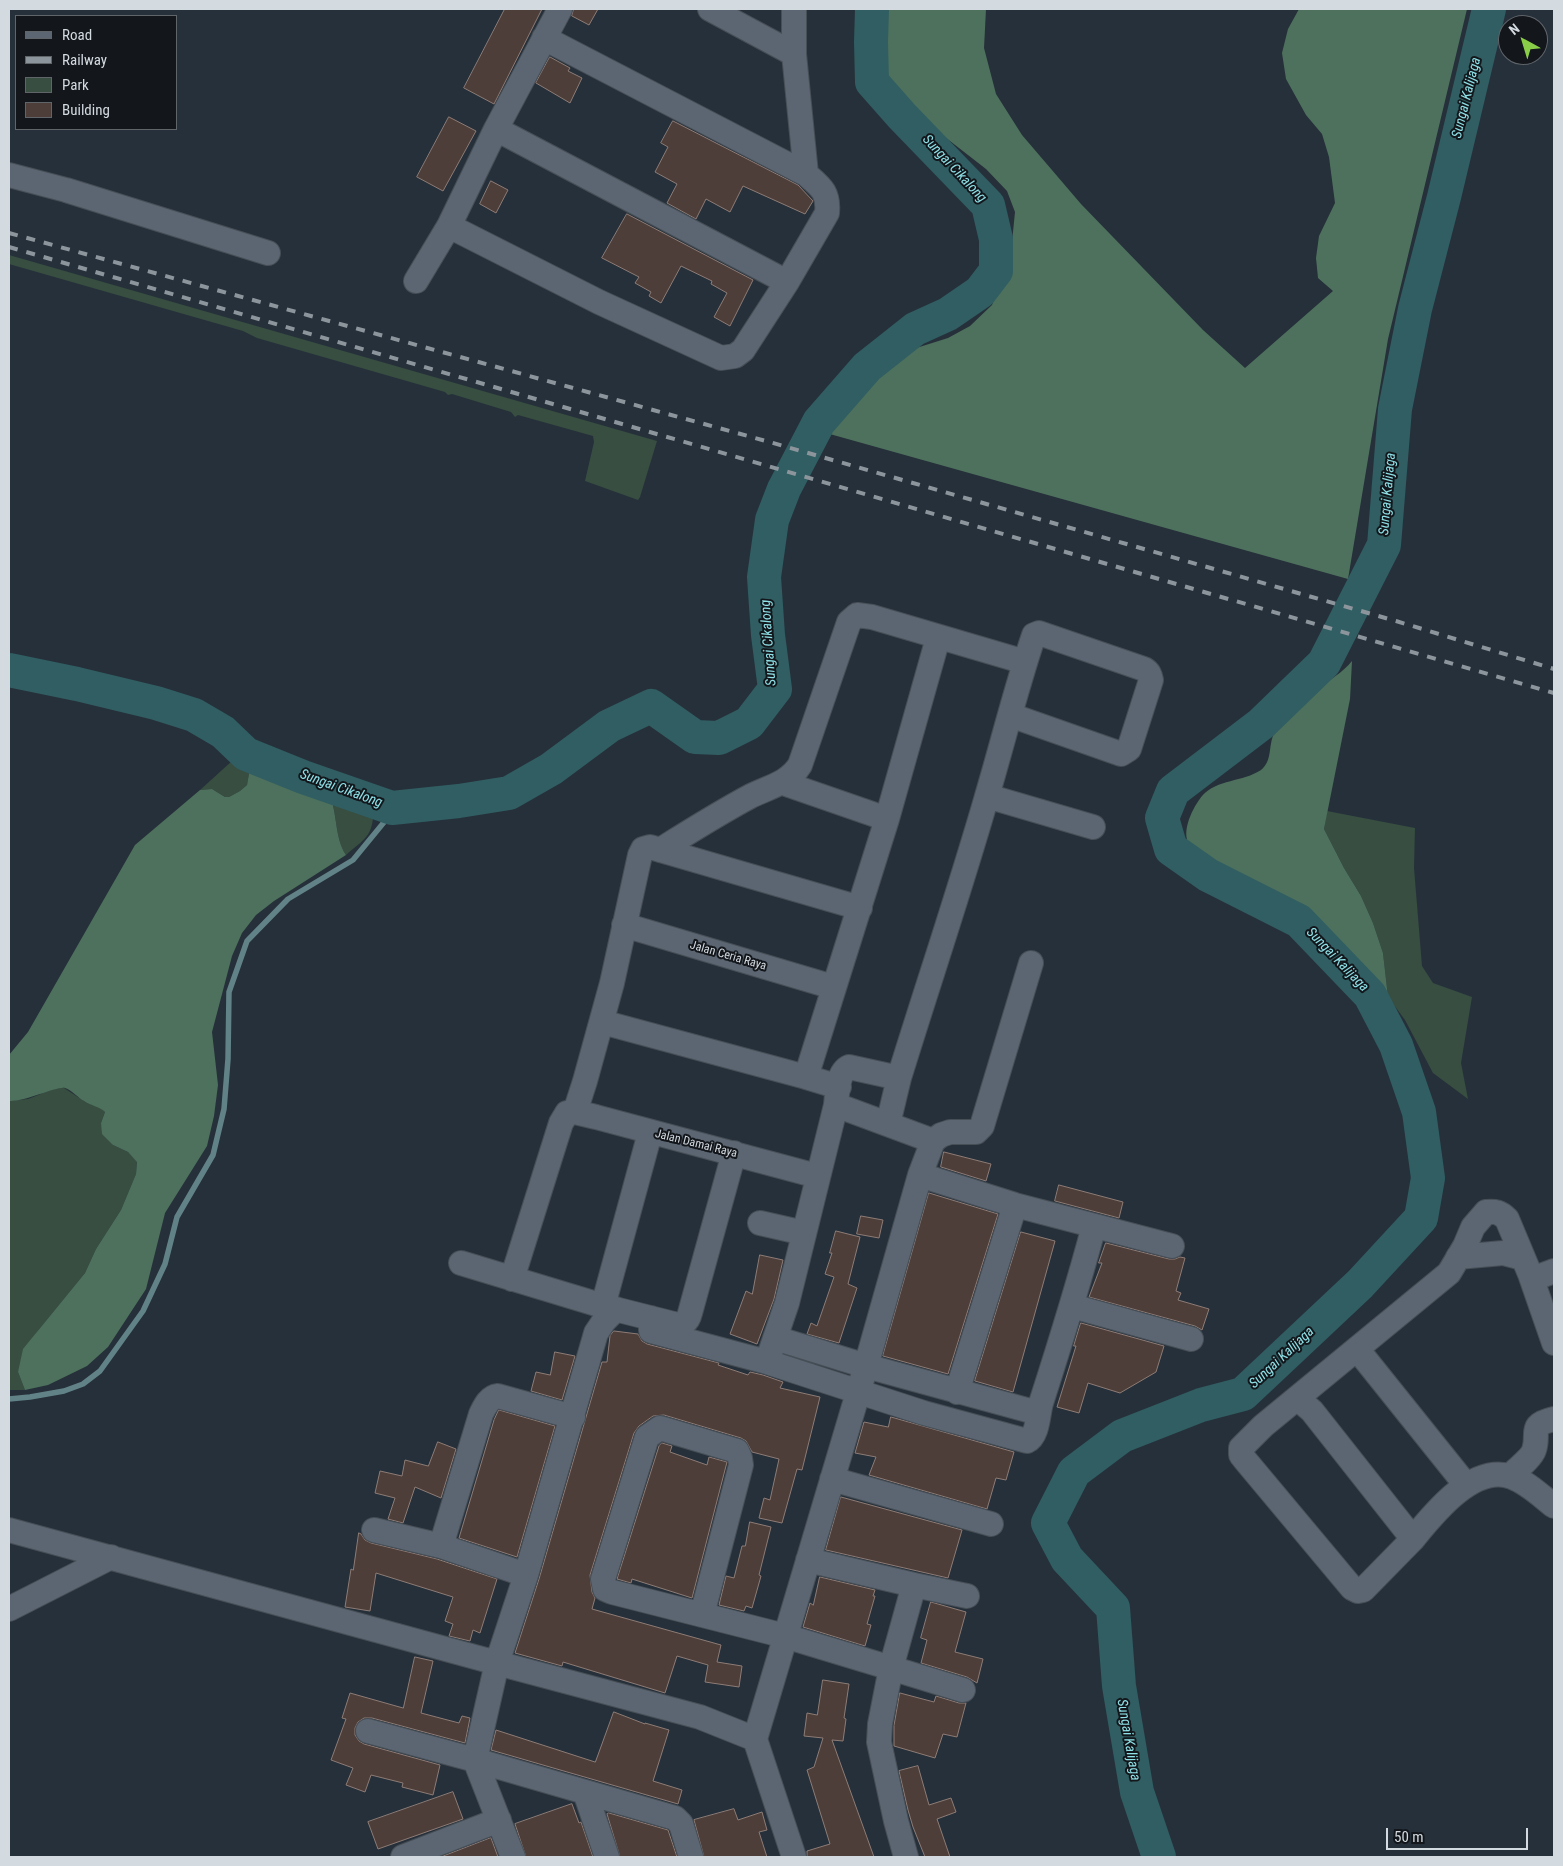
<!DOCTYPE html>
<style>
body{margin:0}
#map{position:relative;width:1563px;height:1866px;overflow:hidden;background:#26303a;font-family:"Roboto Condensed",sans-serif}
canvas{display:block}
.frame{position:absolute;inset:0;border:10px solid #d3dae0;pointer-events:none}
.legend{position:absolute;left:15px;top:15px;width:162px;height:115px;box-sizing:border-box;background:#13171c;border:1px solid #60656a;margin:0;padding:6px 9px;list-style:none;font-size:15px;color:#d3dae0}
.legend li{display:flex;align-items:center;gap:10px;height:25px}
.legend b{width:25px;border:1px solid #60656a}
.north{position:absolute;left:1498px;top:15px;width:50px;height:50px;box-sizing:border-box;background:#13171c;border:1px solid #60656a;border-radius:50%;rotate:321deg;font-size:14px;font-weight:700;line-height:20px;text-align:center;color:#d3dae0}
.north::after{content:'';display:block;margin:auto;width:18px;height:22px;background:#8ace48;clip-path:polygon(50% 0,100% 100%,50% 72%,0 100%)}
.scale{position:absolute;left:1386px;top:1828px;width:142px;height:22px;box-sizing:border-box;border:2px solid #d3dae0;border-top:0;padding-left:6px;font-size:15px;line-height:18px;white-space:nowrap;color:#d3dae0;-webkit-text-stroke:4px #13171c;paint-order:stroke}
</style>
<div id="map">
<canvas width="1563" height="1866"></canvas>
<div class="frame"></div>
<ul class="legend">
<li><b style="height:6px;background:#5b6672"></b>Road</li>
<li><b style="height:6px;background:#8d959c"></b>Railway</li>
<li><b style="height:14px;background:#374e41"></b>Park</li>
<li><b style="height:14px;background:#4e3e3a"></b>Building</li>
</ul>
<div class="north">N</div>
<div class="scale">50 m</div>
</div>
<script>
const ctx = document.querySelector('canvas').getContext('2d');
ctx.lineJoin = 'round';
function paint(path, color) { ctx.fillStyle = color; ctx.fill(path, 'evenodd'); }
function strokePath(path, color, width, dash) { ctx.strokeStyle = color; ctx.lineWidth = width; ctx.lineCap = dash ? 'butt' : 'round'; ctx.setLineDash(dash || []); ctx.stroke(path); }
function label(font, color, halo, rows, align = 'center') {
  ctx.font = font + ' "Roboto Condensed",sans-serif'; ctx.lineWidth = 4; ctx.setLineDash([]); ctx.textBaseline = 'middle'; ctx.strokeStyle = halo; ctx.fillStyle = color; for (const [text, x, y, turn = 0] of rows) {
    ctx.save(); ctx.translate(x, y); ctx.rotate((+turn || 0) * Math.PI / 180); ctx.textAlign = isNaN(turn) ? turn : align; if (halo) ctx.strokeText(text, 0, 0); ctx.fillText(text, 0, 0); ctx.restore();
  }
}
const green = new Path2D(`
 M 9,255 L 657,441 L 640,497 L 638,500 L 585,481 L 594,442 L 593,436 L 518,415 L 515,417 L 511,412 L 452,394 L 448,395 L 445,392 L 257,338 L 243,331 L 9,264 Z
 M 232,761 L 250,768 L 247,785 L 240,791 L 229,797 L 225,797 L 212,789 L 200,790 Z
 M 329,794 L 373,811 C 374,836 363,840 346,855 C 334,836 338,813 329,794 Z
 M 1327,811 L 1415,828 L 1414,868 L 1422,966 L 1433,983 L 1472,997 L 1461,1063 L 1468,1099 L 1433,1073 L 1405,1020 L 1388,997 L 1383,953 L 1373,923 L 1361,896 L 1344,868 L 1324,829 Z
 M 56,1088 L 64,1088 L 87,1103 L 100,1107 L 105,1112 L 101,1123 L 113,1145 L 128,1152 L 137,1161 L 136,1174 L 121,1210 L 96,1249 L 85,1273 L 37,1332 L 18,1372 L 25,1390 L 9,1390 L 9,1101 L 28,1099 Z`);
const forest = new Path2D(`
 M 886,9 L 986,9 L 984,48 L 996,94 L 1022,135 L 1081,204 L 1203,330 L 1245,368 L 1333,291 L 1318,278 L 1316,258 L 1319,236 L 1335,203 L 1329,157 L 1322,134 L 1306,115 L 1286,79 L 1282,53 L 1288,29 L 1299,9 L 1467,9 L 1388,339 L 1348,579 L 819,431 L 832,412 L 858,388 L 910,350 L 948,338 L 970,326 L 992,305 L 1011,252 L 1015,212 L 1007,191 L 986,169 L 959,148 L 928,124 L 894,102 L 887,79 L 881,39 Z
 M 1352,661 L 1350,699 L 1324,829 L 1344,868 L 1361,896 L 1373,923 L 1383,953 L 1388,997 C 1362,960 1332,934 1294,909 C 1280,900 1264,890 1249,882 C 1227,871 1202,866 1189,844 C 1181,831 1193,807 1202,796 C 1217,779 1243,782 1261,770 C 1271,762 1269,750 1272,739 C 1274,732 1279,724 1282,718 C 1300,693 1333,684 1352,661 Z
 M 250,768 L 280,780 L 329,794 C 338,813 334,836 346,855 L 274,901 L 256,915 L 242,933 L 232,956 L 212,1032 L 218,1085 L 214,1116 L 207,1146 L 165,1213 L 146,1289 L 108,1347 L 87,1366 L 48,1385 L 25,1390 L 18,1372 L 23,1349 L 85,1273 L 96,1249 L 121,1210 L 136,1174 L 137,1162 L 128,1152 L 113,1145 L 102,1134 L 101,1123 L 105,1112 C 99,1106 91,1106 84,1101 C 78,1098 72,1090 65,1088 C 57,1086 25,1102 9,1101 L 9,1055 L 28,1032 L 135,845 L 200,790 L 212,789 L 225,797 L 229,797 L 240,791 L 247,785 Z`);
const stream = new Path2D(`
 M 9,1399 L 30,1397 L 64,1391 L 83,1384 L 100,1371 L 143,1311 L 165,1264 L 177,1217 L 213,1155 L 224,1109 L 228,1059 L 229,992 L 247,941 L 288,899 L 353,860 L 385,821 L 392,808`);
const river = new Path2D(`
 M 9,670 L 77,684 L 156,703 L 194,715 L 223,732 L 246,754 L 303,777 L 392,808 L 459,801 L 509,793 L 551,769 L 609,726 L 651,706 L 695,737 L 719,738 L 749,723 L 775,689 L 768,635 L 764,577 L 772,520 L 784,489 L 819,422 L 867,367 L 915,329 L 948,314 L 980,292 L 996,271 L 996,239 L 988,205 L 902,116 L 872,82 L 871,42 L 872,9
 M 1159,1857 L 1137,1792 L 1119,1686 L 1113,1608 L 1067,1559 L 1048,1523 L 1074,1472 L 1122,1436 L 1201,1405 L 1243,1394 L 1360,1284 L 1421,1218 L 1428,1178 L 1419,1112 L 1396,1045 L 1370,995 L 1299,921 L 1208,875 L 1171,849 L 1162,818 L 1173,791 L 1261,724 L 1324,663 L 1384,545 L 1395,409 L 1415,309 L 1444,197 L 1489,9`);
const building = new Path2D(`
 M 505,9 L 542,9 L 494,104 L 464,88 Z
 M 574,9 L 598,9 L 589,25 L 572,16 Z
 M 550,57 L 570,68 L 568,71 L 582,78 L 570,103 L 536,83 Z
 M 449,117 L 476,131 L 443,191 L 417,177 Z
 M 673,121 L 798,185 L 813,201 L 805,214 L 743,186 L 730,212 L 706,199 L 696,219 L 667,203 L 677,184 L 655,172 L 668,147 L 661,143 Z
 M 491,181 L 508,190 L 496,213 L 480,204 Z
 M 627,214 L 753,280 L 730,326 L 714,317 L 727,293 L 711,284 L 712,281 L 681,266 L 661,303 L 649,296 L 651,292 L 635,283 L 639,277 L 602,258 Z
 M 944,1152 L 991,1164 L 986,1181 L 941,1167 Z
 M 1059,1185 L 1123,1202 L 1119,1218 L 1055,1201 Z
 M 929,1193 L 998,1214 L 948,1374 L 883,1356 Z
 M 861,1216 L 883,1220 L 879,1238 L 857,1234 Z
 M 836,1231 L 860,1237 L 848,1284 L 857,1288 L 839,1343 L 807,1334 L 811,1323 L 817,1326 L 834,1277 L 825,1274 L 832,1253 L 830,1253 Z
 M 1021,1232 L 1055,1241 L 1013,1392 L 975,1381 Z
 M 1106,1243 L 1169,1259 L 1175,1259 L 1180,1257 L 1185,1258 L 1176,1291 L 1181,1293 L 1178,1300 L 1209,1309 L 1202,1330 L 1195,1326 L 1089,1297 L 1102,1263 L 1099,1263 Z
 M 760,1255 L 783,1260 L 774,1299 L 757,1344 L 730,1334 L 746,1291 L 752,1294 Z
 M 1081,1323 L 1164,1346 L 1156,1372 L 1120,1393 L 1088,1383 L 1079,1413 L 1057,1407 L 1076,1346 L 1074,1346 Z
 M 614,1331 L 638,1334 L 642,1341 L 647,1344 L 719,1363 L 718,1365 L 748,1375 L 750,1372 L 763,1375 L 783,1382 L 780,1388 L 820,1397 L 802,1470 L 797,1469 L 782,1523 L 759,1518 L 764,1498 L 770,1500 L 779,1459 L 752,1452 L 746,1441 L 741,1438 L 664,1415 L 653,1416 L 639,1426 L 634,1433 L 590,1575 L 592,1592 L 595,1598 L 592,1609 L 721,1645 L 717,1662 L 742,1666 L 739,1687 L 705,1682 L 708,1665 L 677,1656 L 665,1693 L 563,1662 L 562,1666 L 515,1653 L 539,1579 L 602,1362 L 607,1362 L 610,1336 Z
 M 555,1352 L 575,1356 L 562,1400 L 531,1391 L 536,1372 L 550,1375 Z
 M 499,1410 L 555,1426 L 517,1557 L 459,1538 L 494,1420 Z
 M 891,1417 L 1014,1452 L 1006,1480 L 996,1478 L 987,1509 L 869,1475 L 876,1457 L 855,1453 L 864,1422 L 888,1427 Z
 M 438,1442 L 456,1449 L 441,1498 L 415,1487 L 403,1523 L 388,1519 L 395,1498 L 375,1493 L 380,1471 L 402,1476 L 405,1460 L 428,1466 Z
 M 662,1443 L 672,1446 L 670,1452 L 707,1465 L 709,1457 L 727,1462 L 692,1598 L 632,1579 L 631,1583 L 617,1579 L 659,1446 Z
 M 841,1497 L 962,1530 L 948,1578 L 826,1550 Z
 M 750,1522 L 771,1527 L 759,1575 L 761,1576 L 752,1608 L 746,1606 L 744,1611 L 719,1605 L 726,1576 L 734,1578 L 742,1546 L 745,1546 Z
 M 359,1533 L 361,1534 L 365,1540 L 371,1543 L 437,1559 L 497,1579 L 480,1633 L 473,1630 L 470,1641 L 449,1636 L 453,1624 L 445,1621 L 453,1597 L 376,1573 L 370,1611 L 345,1607 L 351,1569 L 353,1570 Z
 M 820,1577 L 875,1590 L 873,1596 L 875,1596 L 867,1624 L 871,1625 L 865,1646 L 803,1627 L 810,1603 L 813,1605 Z
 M 931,1602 L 966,1612 L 955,1652 L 983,1659 L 977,1683 L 967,1677 L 921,1663 L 927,1640 L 921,1638 Z
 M 415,1657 L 433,1661 L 421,1713 L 459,1723 L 462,1716 L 470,1718 L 465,1743 L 372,1718 L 364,1718 L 358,1722 L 355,1728 L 355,1735 L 359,1741 L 364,1744 L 440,1765 L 433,1795 L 402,1787 L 403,1783 L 371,1775 L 365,1792 L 346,1785 L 353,1768 L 331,1760 L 346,1719 L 342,1718 L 350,1693 L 403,1708 Z
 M 823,1680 L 849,1684 L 844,1718 L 846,1719 L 843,1741 L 832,1740 L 874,1857 L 807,1857 L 807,1851 L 830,1844 L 807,1770 L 814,1767 L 823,1738 L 804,1736 L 807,1713 L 817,1715 Z
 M 900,1693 L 934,1702 L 936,1696 L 959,1703 L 966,1703 L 957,1737 L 943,1734 L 935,1758 L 894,1746 L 894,1726 Z
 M 614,1712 L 645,1724 L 645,1723 L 669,1730 L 653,1781 L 682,1790 L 678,1804 L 491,1750 L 496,1730 L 595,1762 Z
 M 918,1766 L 929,1805 L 951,1798 L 956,1812 L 937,1819 L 950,1857 L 925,1857 L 913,1827 L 908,1810 L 899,1771 Z
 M 453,1792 L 463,1819 L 378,1849 L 368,1822 Z
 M 572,1804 L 579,1823 L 581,1822 L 593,1857 L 526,1857 L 515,1824 Z
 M 734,1809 L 738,1820 L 762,1812 L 767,1830 L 759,1832 L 767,1857 L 704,1857 L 694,1820 Z
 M 609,1813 L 668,1830 L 677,1857 L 620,1857 L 607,1814 Z
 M 491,1838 L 498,1857 L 441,1857 Z`);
const minor = new Path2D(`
 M 710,9 L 794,54
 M 544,38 L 806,174
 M 496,129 L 787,282
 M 9,175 L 66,190 L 268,253
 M 449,226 L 599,302 L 721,358 L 735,356 L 743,350 L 787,282 L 827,213 C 829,192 821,187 806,174 L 794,54 L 794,9
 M 416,281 L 449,226 L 496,129 L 560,9
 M 783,783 L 887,819
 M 987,796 L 1093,827
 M 660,850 C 689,832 719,813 749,797 C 768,787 788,784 800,765 L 849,622 L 857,615 L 872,617 L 1025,662
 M 624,925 L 833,987
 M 602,1022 L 806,1077
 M 839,1087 L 806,1077 L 887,819 L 938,638
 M 575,1112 L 585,1081 L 612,983 L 640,855 L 643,849 L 650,847 L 860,908
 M 888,1124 L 899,1078 C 928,984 960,890 987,796 C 1003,742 1016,688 1034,635 L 1039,633 L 1144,669 C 1149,672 1150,675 1151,680 L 1129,749 L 1121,754 L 1010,715
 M 933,1141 L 941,1135 L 950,1132 L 976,1132 L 982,1126 L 1031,963
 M 920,1175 L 1015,1205 L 1172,1246
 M 760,1223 L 804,1233
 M 1458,1257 L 1503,1253 L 1522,1258
 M 461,1263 L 603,1306 L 674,1324 C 683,1325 688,1322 690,1313 L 734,1153
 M 1530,1274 L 1538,1277 L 1554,1271
 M 512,1279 L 561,1123 L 567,1113 L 575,1112 L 596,1117 L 817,1176
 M 603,1306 L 650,1133
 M 1072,1306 L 1191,1339
 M 651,1318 L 651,1331 L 767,1362 L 924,1413 L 1027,1441 C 1038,1436 1038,1413 1041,1403 C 1060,1344 1078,1286 1094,1226
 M 775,1338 L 866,1366 L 1038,1413
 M 1357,1349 L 1466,1485
 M 770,1353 L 787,1303 L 836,1105
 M 957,1392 L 1015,1205
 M 1297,1398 L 1449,1273 L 1465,1246 L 1473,1227 L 1486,1212 C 1495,1211 1500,1212 1507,1219 L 1530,1274 L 1554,1343
 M 1510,1476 C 1516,1470 1532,1457 1534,1450 C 1540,1433 1527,1425 1554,1419
 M 832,1479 L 991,1524
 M 9,1530 L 497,1663 L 700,1717 L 755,1739
 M 374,1530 L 441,1546 L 526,1575
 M 1413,1539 L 1363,1590 L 1358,1591 L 1352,1588 L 1245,1460 L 1241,1455 L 1241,1448 L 1263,1426 L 1297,1398 L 1312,1411 L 1413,1539 C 1434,1513 1474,1463 1512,1477 C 1528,1483 1541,1496 1554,1506
 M 441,1546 L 481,1414 C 485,1406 489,1397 498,1396 L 573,1417
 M 808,1560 L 914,1585 L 891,1668 L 963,1690
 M 914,1585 L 967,1596
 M 9,1609 L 111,1557
 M 702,1615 L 741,1465 L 740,1458 L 737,1451 L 660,1428 L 647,1437 L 603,1579 L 605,1589 L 612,1592 L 785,1636 L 891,1668 L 880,1724 L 879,1742 L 896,1821 L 906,1857
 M 368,1731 L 475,1760 L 497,1663 L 526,1575 L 596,1333 L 604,1321 L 616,1309
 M 585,1792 L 607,1857
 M 403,1857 L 499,1820
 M 513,1857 L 475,1760 L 675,1818 L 681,1824 L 691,1857
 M 794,1857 L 755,1739 L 866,1366 L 920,1175 L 933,1141 L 836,1105 C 837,1093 838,1072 849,1067 L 899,1078`);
const rail = new Path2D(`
 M 9,233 L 766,441 L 1396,621 L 1554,669
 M 9,247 L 1554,693`);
const streetNames = [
 ["Jalan Ceria Raya",728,956,16],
 ["Jalan Damai Raya",696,1144,14]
];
const waterNames = [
 ["Sungai Kalijaga",1467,98,-76],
 ["Sungai Cikalong",954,169,47],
 ["Sungai Kalijaga",1388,494,-85],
 ["Sungai Cikalong",769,643,-94],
 ["Sungai Cikalong",341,789,20],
 ["Sungai Kalijaga",1337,960,46],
 ["Sungai Kalijaga",1282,1358,-43],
 ["Sungai Kalijaga",1128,1740,80]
];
paint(green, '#374e41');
paint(forest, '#4e715d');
strokePath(stream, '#618388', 5.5);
strokePath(river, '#305e62', 34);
paint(building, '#4e3e3a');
strokePath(building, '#8d7c76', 1);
strokePath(minor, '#464e56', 26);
strokePath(minor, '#5b6672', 24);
strokePath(rail, '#8d959c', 4, [9, 9]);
label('12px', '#d3dae0', '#13171c', streetNames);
label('italic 14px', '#8ee1e7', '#13171c', waterNames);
</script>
